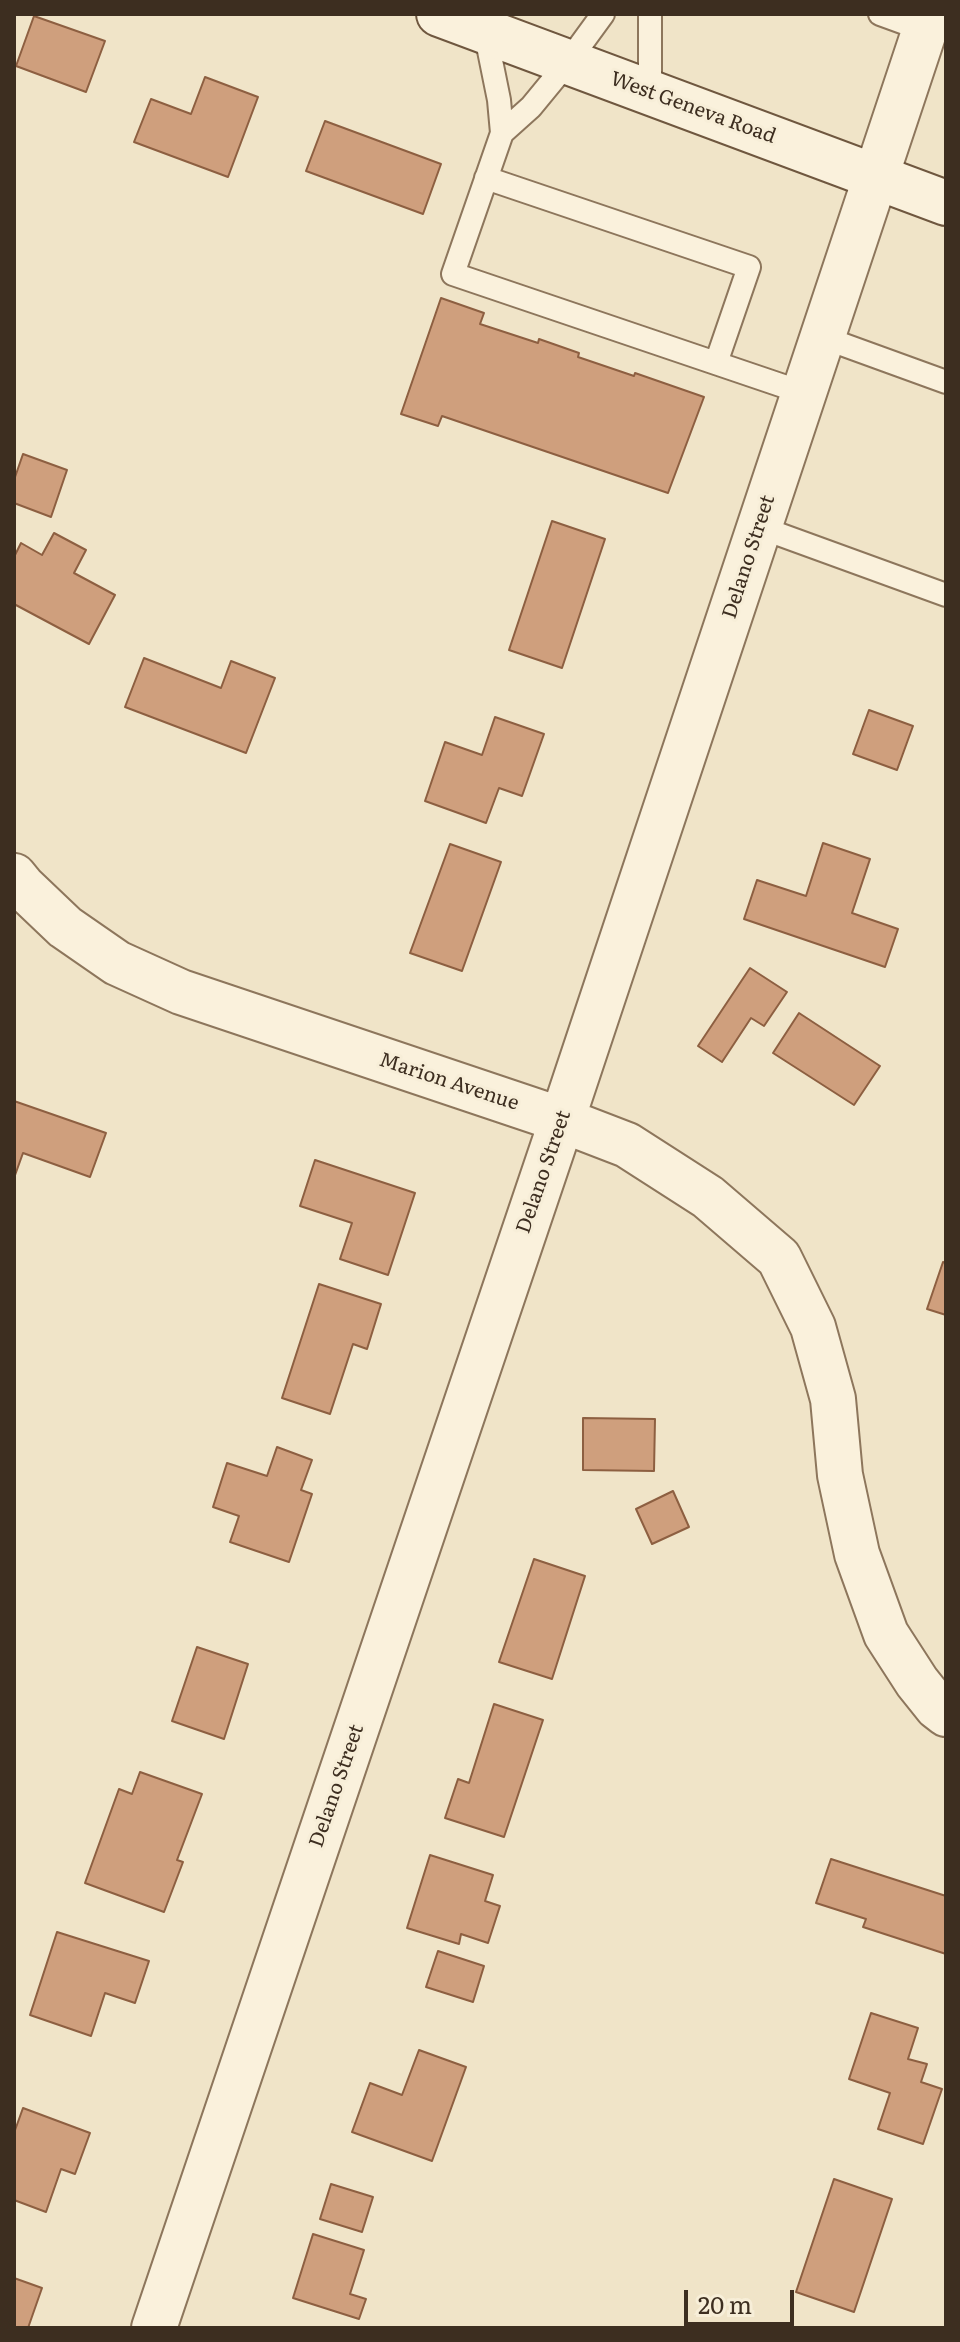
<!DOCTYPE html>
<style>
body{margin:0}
#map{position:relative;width:960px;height:2342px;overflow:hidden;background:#f0e4c8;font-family:Literata,serif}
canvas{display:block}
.frame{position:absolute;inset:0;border:16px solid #3d2e20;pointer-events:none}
.scale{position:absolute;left:684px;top:2290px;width:110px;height:36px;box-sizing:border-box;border:4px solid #3d2e20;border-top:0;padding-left:10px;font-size:24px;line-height:28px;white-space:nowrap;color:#3d2e20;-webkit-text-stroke:6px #f7eed8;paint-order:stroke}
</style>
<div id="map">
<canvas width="960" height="2342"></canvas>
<div class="frame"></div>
<div class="scale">20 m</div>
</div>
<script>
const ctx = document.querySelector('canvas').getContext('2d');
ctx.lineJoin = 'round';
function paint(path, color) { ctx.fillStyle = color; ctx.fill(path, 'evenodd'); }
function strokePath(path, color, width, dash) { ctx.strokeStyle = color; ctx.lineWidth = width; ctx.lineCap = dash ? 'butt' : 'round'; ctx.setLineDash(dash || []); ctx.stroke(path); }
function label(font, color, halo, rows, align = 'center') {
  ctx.font = font + ' Literata,serif'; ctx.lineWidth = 6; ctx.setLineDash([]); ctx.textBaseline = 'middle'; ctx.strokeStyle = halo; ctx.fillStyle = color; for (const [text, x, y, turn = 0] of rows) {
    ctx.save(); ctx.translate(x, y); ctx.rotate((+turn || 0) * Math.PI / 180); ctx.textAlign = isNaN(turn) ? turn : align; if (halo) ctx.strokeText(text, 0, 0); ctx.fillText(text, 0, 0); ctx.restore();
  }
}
const building = new Path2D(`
 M 34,16 L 105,41 L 86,92 L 16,66 Z
 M 205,77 L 258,97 L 228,177 L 134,142 L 151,99 L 191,114 Z
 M 325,121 L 441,164 L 423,214 L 306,171 Z
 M 441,298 L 484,313 L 480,324 L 538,343 L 539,339 L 579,353 L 578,357 L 634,376 L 635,373 L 704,397 L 668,493 L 442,416 L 438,426 L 401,414 Z
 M 23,454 L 67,470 L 51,517 L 14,503 L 14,480 Z
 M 552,521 L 605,539 L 562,668 L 509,650 Z
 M 54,533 L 86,550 L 74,573 L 115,595 L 89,644 L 14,604 L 14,557 L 21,543 L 42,555 Z
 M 144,658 L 221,688 L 231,661 L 275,678 L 246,753 L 125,707 Z
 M 869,710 L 913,726 L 897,770 L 853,754 Z
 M 495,717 L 544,734 L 522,796 L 499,788 L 486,823 L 425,801 L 445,742 L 482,755 Z
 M 823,843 L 870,859 L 852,913 L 898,929 L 885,967 L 744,919 L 757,880 L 806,896 Z
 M 450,844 L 501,862 L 462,971 L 410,953 Z
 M 750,968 L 787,992 L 764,1026 L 751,1018 L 722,1062 L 698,1046 Z
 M 799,1013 L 880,1066 L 854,1105 L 773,1053 Z
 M 14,1101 L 106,1133 L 90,1177 L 23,1153 L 14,1178 Z
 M 315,1160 L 415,1193 L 388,1275 L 340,1259 L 352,1223 L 300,1206 Z
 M 943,1262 L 946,1263 L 946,1315 L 927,1309 Z
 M 319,1284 L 381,1304 L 367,1349 L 353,1344 L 330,1414 L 282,1398 Z
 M 583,1418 L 655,1419 L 654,1471 L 583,1470 Z
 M 277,1447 L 312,1460 L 301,1490 L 312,1494 L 289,1562 L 230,1542 L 239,1516 L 213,1507 L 227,1463 L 267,1476 Z
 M 673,1491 L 689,1527 L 652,1544 L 636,1509 Z
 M 534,1559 L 585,1576 L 552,1679 L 499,1662 Z
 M 197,1647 L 248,1664 L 224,1739 L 172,1721 Z
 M 494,1704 L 543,1720 L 504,1837 L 445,1818 L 458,1779 L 469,1783 Z
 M 140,1772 L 202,1794 L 177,1860 L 183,1862 L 164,1912 L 85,1883 L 119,1789 L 132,1794 Z
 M 430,1855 L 493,1875 L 485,1901 L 500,1906 L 488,1943 L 461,1934 L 459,1944 L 407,1928 Z
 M 831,1859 L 946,1896 L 946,1954 L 863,1927 L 866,1919 L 816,1903 Z
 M 57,1932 L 149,1961 L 135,2003 L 105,1993 L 91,2036 L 30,2015 Z
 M 438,1951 L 484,1966 L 473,2002 L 426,1987 Z
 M 871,2013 L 918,2028 L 908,2059 L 927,2064 L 921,2082 L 942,2089 L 923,2144 L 878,2129 L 890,2093 L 849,2079 Z
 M 419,2050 L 466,2067 L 432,2161 L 352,2132 L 370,2083 L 402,2095 Z
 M 23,2108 L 90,2133 L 75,2174 L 61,2169 L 46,2212 L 14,2200 L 14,2133 Z
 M 834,2179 L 892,2199 L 854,2312 L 796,2292 Z
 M 331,2184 L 373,2197 L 362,2232 L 320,2219 Z
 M 313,2234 L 364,2250 L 350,2294 L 366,2299 L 359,2319 L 293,2298 Z
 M 14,2278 L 42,2288 L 28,2328 L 14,2328 Z`);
const service = new Path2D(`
 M 650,14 L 650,93
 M 880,14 L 924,30
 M 485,31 L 499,100 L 502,133 L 453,274 L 804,393
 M 502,133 L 531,107 L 568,62 L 603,14
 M 486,178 L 749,267 L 716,363
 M 822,337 L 946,382
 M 759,527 L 946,595`);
const minor = new Path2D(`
 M 14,876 L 23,887 L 65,927 L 117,963 L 181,992 L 562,1120 L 627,1145 L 708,1197 L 779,1258 L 813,1327 L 833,1399 L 840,1475 L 857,1554 L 886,1634 L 917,1682 L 937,1707 L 946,1714
 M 154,2328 L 562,1120 L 930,14`);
const secondary = new Path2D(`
 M 439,14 L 946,203`);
const streetNames = [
 ["West Geneva Road",693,108,20],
 ["Delano Street",749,557,-72],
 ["Marion Avenue",449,1082,18],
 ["Delano Street",544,1172,-71],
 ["Delano Street",337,1786,-71]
];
paint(building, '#cf9f7d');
strokePath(building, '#8d5f41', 2);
strokePath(service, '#8d765c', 26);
strokePath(minor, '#8d765c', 48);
strokePath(secondary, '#6f573f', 48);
strokePath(service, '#faf1dc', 22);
strokePath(minor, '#faf1dc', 44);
strokePath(secondary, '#faf1dc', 44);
label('20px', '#3d2e20', '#f7eed8', streetNames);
</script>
